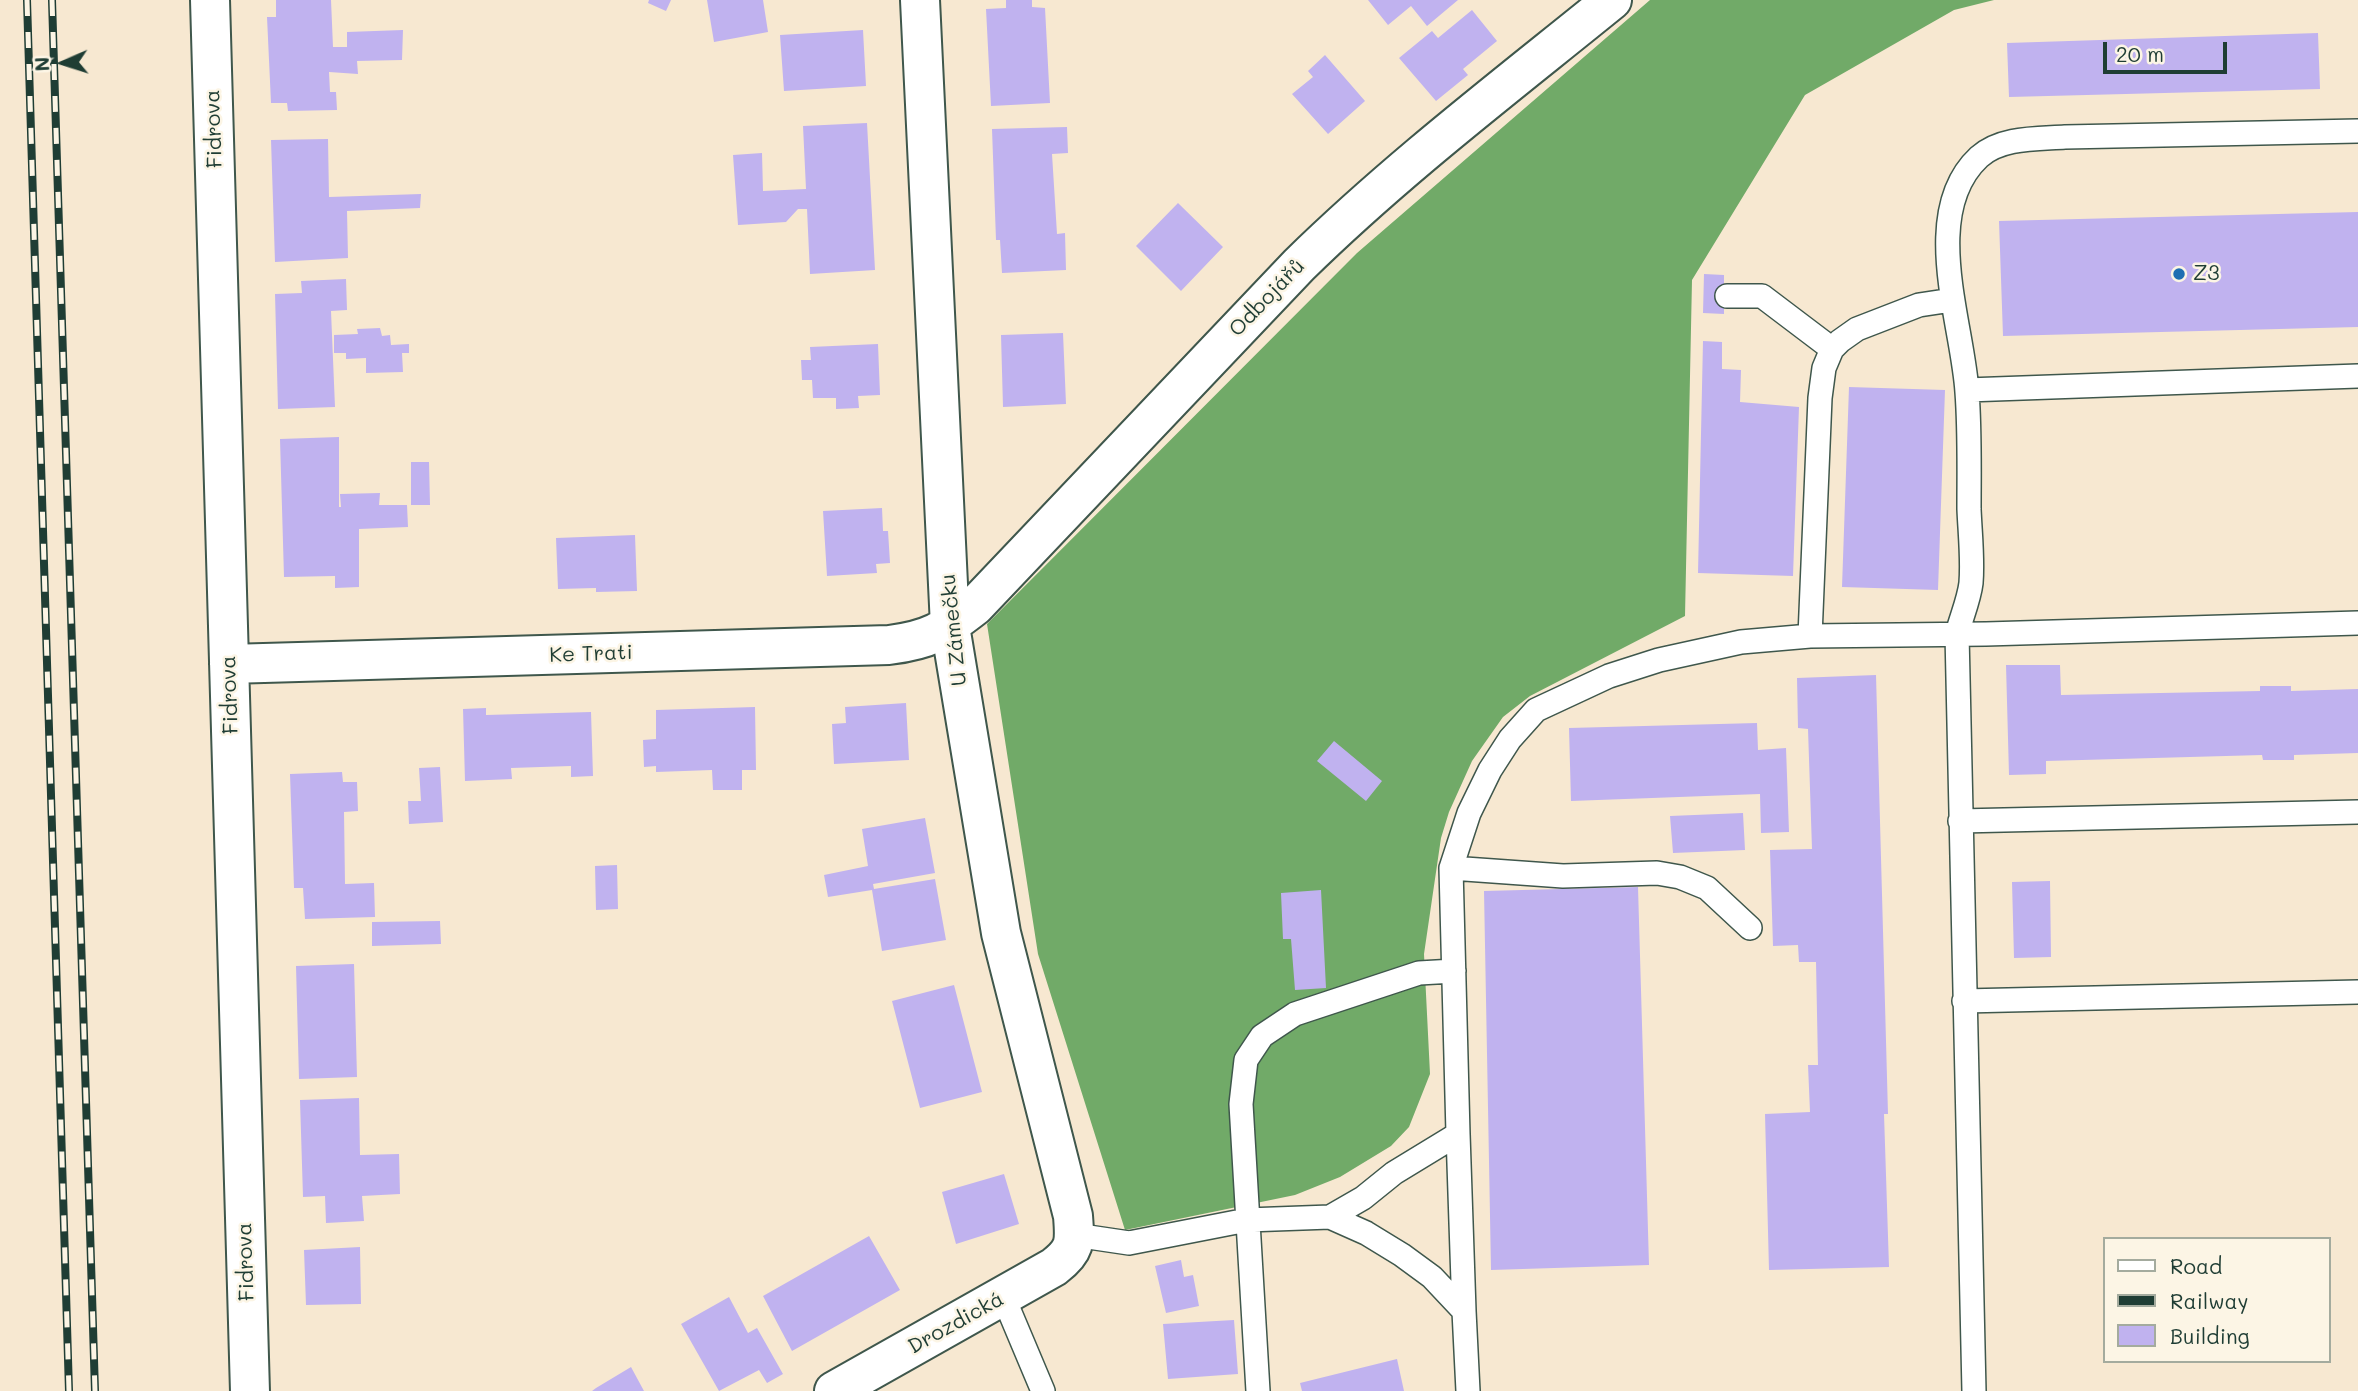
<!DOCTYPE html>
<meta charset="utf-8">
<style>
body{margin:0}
#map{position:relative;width:2358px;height:1391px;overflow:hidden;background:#f7e8d1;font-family:Mali,sans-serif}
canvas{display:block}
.legend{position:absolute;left:2103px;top:1237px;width:228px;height:126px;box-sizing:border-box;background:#fcf5e5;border:2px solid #a4ab9e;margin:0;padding:9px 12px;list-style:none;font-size:21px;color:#1f3d34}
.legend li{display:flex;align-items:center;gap:14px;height:35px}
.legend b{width:35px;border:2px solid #a4ab9e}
.north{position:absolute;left:28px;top:28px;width:70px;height:70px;-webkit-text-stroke:5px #fcf5e5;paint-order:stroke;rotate:267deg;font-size:19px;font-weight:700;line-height:28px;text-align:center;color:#1f3d34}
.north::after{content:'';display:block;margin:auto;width:24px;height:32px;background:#1f3d34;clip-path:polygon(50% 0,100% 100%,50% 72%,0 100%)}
.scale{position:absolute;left:2103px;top:42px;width:124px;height:32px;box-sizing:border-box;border:4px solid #1f3d34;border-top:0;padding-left:9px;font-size:21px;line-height:24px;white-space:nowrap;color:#1f3d34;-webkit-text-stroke:5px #fcf5e5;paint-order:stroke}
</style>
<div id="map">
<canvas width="2358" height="1391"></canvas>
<ul class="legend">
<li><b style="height:9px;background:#fff"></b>Road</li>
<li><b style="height:9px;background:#1f3d34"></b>Railway</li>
<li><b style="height:19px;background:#c0b2ef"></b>Building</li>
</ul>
<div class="north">N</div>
<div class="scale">20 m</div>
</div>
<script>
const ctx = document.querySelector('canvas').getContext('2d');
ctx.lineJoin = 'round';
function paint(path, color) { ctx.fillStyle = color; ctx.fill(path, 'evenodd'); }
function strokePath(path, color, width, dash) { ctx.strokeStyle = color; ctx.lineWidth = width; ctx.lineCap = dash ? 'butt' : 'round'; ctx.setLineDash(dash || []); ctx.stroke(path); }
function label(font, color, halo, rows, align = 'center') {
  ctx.font = font + ' Mali,sans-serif'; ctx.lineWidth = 5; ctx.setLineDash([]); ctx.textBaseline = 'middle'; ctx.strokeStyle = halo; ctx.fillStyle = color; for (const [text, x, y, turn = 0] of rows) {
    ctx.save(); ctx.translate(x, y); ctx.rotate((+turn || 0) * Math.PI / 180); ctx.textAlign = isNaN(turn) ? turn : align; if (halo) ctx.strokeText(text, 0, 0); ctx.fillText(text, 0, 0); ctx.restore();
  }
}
const forest = new Path2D(`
 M 1650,0 L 1994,0 L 1954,10 L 1805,95 L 1692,280 L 1685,616 L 1530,696 L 1503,717 L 1472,761 L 1449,812 L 1441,838 L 1424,954 L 1430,1074 L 1409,1127 L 1391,1146 L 1340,1177 L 1295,1195 L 1125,1230 L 1038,954 L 987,624 L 1357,253 Z`);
const building = new Path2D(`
 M 276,0 L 331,0 L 333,47 L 347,47 L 347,32 L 403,30 L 402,60 L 357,61 L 358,74 L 329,72 L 330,92 L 336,92 L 337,110 L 288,111 L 287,103 L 271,103 L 267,17 L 276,17 Z
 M 649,0 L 671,0 L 666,11 L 648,3 Z
 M 707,0 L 763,0 L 768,32 L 714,42 Z
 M 1006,0 L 1032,0 L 1032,7 L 1045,8 L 1050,103 L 991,106 L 986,9 L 1006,8 Z
 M 1368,0 L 1458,0 L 1427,26 L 1411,6 L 1388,25 Z
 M 1472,10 L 1497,41 L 1463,69 L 1468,75 L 1436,101 L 1399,58 L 1432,31 L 1438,38 Z
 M 863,30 L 866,86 L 784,91 L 780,35 Z
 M 2318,33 L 2320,89 L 2009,97 L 2007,43 Z
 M 1325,55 L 1365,101 L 1328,134 L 1292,94 L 1313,77 L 1308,71 Z
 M 867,123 L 875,270 L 810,274 L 807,209 L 798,209 L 786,222 L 738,225 L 733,155 L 762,153 L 763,191 L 806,189 L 803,126 Z
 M 1067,127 L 1068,153 L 1052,154 L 1057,234 L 1065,233 L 1066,270 L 1002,273 L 1000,240 L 996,240 L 992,129 Z
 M 328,139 L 329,197 L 421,194 L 420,208 L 347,211 L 348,258 L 275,262 L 271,140 Z
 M 1178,203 L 1223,247 L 1181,291 L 1136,246 Z
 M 2358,212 L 2358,327 L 2003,336 L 1999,221 Z
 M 1704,274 L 1724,275 L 1724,314 L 1703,313 Z
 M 346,279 L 347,310 L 331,311 L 335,407 L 278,409 L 275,294 L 302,293 L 301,281 Z
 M 380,328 L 382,336 L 390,335 L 391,345 L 409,344 L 409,353 L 402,353 L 403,372 L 366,373 L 366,358 L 346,359 L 346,353 L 334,353 L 334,335 L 358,334 L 357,329 Z
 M 1063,333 L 1066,404 L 1003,407 L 1001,335 Z
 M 1703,341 L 1722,342 L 1722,369 L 1741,370 L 1740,402 L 1799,407 L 1793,576 L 1698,573 Z
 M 878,344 L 880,395 L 858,396 L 859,408 L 836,409 L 836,398 L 813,398 L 812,380 L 802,380 L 801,360 L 811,360 L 810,347 Z
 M 1849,387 L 1945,390 L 1938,590 L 1842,587 Z
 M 339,437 L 339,507 L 341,507 L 340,494 L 380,493 L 379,505 L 407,505 L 408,527 L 359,529 L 359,587 L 335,588 L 335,576 L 284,577 L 280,439 Z
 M 411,462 L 429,462 L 430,505 L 411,505 Z
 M 882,508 L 883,531 L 888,531 L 890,563 L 876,564 L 877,573 L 827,576 L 823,511 Z
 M 635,535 L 637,591 L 596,592 L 596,588 L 558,589 L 556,538 Z
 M 2006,665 L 2060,665 L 2061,695 L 2260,691 L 2260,686 L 2291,686 L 2291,691 L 2358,689 L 2358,753 L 2294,755 L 2294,760 L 2263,760 L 2262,755 L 2046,761 L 2046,774 L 2009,775 Z
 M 1876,675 L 1888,1114 L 1884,1114 L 1889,1267 L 1769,1270 L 1765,1114 L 1810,1112 L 1808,1065 L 1818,1065 L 1816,962 L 1799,962 L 1798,945 L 1773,946 L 1770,850 L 1812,849 L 1808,729 L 1798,728 L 1797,678 Z
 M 906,703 L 909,760 L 834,764 L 832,724 L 846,723 L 845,707 Z
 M 755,707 L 756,770 L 742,770 L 742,790 L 713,790 L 712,770 L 656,772 L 656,766 L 644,767 L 643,740 L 656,739 L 656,710 Z
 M 486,708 L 486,715 L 591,712 L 593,776 L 571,777 L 571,766 L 511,768 L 512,779 L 465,781 L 463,709 Z
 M 1757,723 L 1758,750 L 1786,748 L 1789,832 L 1761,833 L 1760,794 L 1571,801 L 1569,728 Z
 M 1334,741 L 1382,781 L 1366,801 L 1317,761 Z
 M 440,767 L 443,822 L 409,824 L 408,801 L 421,801 L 419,768 Z
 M 342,772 L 343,782 L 357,782 L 358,811 L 344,812 L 345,884 L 374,883 L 375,917 L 305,919 L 303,888 L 294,888 L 290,774 Z
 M 1743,813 L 1745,850 L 1673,853 L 1670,816 Z
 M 925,818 L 935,873 L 873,884 L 874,889 L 935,879 L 946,940 L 882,951 L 872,890 L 828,897 L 824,875 L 868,866 L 862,829 Z
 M 617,865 L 618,909 L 596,910 L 595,866 Z
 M 2050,881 L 2051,957 L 2014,958 L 2012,882 Z
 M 1638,887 L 1649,1265 L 1491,1270 L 1484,891 Z
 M 1321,890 L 1326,988 L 1295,990 L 1291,939 L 1283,939 L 1281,893 Z
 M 440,921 L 441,944 L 372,946 L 372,922 Z
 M 354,964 L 357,1077 L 299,1079 L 296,966 Z
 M 954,985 L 982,1092 L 920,1108 L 892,1001 Z
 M 359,1098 L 360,1155 L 399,1154 L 400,1194 L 362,1196 L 364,1221 L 326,1223 L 325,1196 L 303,1197 L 300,1100 Z
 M 1004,1174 L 1019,1224 L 956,1244 L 942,1192 Z
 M 869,1236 L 900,1290 L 792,1351 L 763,1296 Z
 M 360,1247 L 361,1304 L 306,1305 L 304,1250 Z
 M 1181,1260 L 1184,1277 L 1193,1275 L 1199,1306 L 1166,1313 L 1155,1266 Z
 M 729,1297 L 748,1333 L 757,1328 L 783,1374 L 767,1383 L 759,1370 L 719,1391 L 681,1324 Z
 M 1234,1320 L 1238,1374 L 1168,1379 L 1163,1324 Z
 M 1397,1359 L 1404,1391 L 1302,1391 L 1300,1383 Z
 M 631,1367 L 644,1391 L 592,1391 L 596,1388 Z`);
const service = new Path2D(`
 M 1727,296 L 1762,296 L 1832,349
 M 1967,390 L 2358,376
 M 1810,636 L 1820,398 L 1824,368 L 1832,349 L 1840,341 L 1857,329 L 1919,305 L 1952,300
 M 1960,821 L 2358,812
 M 1451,868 L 1563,876 L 1657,873 L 1680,877 L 1707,888 L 1750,928
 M 1964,1001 L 2358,992
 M 1458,1134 L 1464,1311
 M 1330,1217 L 1363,1198 L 1394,1173 L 1458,1134 L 1451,868 L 1469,813 L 1490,770 L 1510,739 L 1536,710 L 1609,676 L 1659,660 L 1741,642 L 1810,636 L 1986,634 L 2358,623
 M 1075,1235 L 1129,1243 L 1247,1220 L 1330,1217 L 1366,1233 L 1402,1255 L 1432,1277 L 1464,1311 L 1468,1391
 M 1003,1296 L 1043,1391
 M 1258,1391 L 1241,1104 L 1246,1060 L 1262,1036 L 1295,1014 L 1419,973 L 1454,971
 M 1974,1391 L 1957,634 C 1961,618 1969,600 1971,583 C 1973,559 1970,533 1969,509 C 1969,470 1970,431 1967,392 C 1963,324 1919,213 1979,157 C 2001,137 2037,139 2065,137 L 2358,131`);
const minor = new Path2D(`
 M 210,0 L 250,1391
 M 229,664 L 889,645 C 930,640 943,631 975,606 L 1299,265 C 1397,169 1506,86 1612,0
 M 834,1391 L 1054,1267 C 1076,1250 1075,1242 1073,1216 L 1001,933 L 950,626 L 920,0`);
const rail = new Path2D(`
 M 27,0 L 69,1391
 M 52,0 L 95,1391`);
const markers = [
 [2179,274,7,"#1f6fb2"]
];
const streetNames = [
 ["Fidrova",214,129,-92],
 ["Odbojářů",1267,298,-46],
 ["U Zámečku",954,630,-96],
 ["Ke Trati",591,654,-2],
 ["Fidrova",230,695,-92],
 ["Fidrova",246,1262,-92],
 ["Drozdická",956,1323,-29]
];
const poiNames = [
 ["Z3",2193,274]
];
paint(forest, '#71aa68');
paint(building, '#c0b2ef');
strokePath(service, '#3f574c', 26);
strokePath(minor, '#3f574c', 42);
strokePath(service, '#fff', 23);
strokePath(minor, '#fff', 38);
strokePath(rail, '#1f3d34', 8);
strokePath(rail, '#fcf5e5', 5, [16]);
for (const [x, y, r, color] of markers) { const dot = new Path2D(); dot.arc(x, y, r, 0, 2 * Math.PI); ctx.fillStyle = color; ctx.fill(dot); strokePath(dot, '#fcf5e5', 2.5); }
label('21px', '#1f3d34', '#fcf5e5', streetNames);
label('21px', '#1f3d34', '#fcf5e5', poiNames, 'left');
</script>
